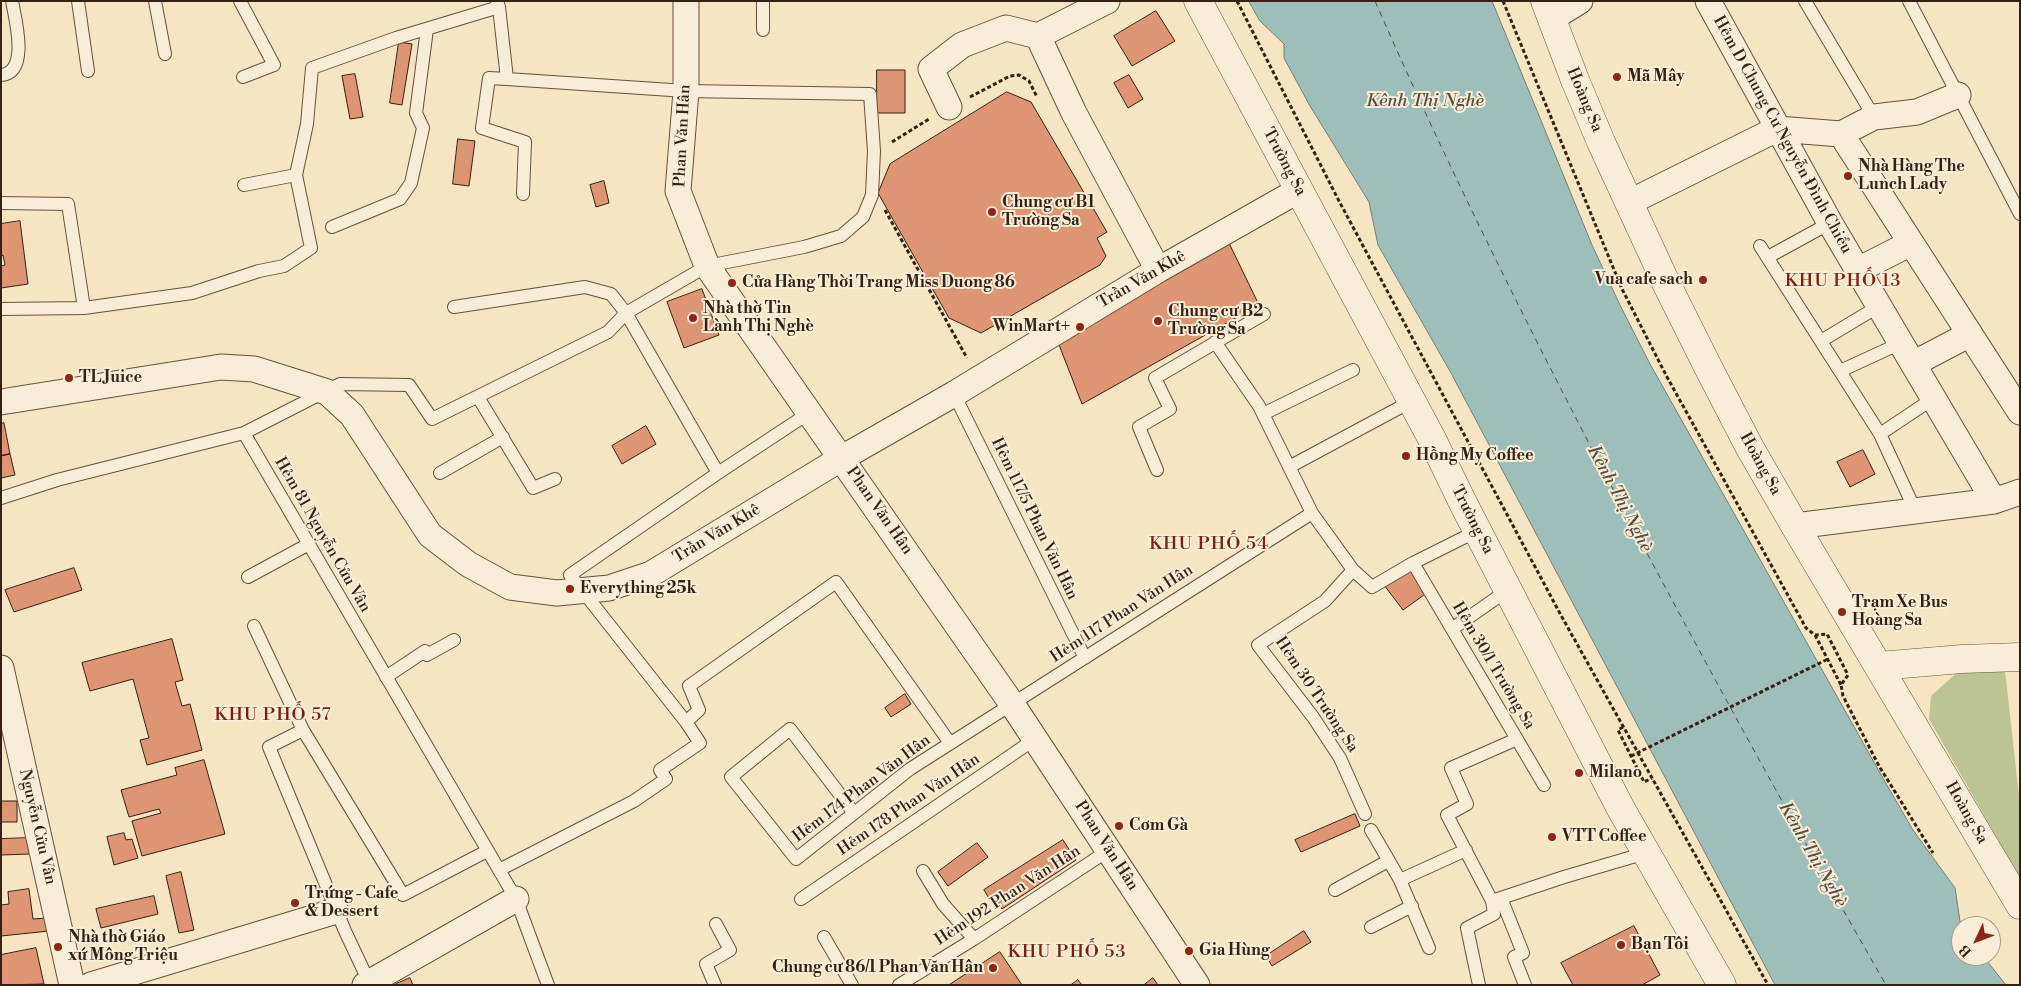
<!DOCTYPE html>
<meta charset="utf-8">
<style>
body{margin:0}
#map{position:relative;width:2021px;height:986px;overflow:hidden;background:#f5e5c3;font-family:"Libre Bodoni",serif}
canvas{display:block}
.frame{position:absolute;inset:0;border:2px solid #362012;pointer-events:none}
.north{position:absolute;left:1951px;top:916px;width:50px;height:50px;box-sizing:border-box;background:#f8eed8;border:1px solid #aa9c89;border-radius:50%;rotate:227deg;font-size:14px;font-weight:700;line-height:20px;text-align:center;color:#362012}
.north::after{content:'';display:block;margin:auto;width:18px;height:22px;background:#8f2418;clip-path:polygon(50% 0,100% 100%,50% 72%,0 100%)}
</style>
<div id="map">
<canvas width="2021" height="986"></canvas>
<div class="frame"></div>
<div class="north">B</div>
</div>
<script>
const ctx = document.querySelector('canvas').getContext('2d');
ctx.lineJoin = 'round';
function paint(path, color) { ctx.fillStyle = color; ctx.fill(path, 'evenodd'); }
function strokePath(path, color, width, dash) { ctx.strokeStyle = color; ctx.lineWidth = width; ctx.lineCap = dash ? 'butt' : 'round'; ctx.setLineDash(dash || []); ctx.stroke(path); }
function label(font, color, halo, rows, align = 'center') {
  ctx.font = font + ' "Libre Bodoni",serif'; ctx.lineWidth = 4; ctx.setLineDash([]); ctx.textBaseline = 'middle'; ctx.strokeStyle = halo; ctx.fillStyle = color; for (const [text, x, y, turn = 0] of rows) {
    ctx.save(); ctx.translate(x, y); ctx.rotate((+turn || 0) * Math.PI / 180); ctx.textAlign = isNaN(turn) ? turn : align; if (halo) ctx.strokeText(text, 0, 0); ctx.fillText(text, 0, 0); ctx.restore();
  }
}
const green = new Path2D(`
 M 1962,668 L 2005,670 L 2020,805 L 2020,878 L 1929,719 L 1931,696 Z`);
const water = new Path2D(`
 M 1249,1 L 1492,1 L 1592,245 L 1620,305 L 1650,364 L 1888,787 L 1913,830 L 1955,888 L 1961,928 L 1961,956 L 1983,956 L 2006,985 L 1775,985 L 1451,373 L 1378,245 L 1369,202 L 1310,106 L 1284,58 L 1284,44 L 1260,21 Z`);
const ferry = new Path2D(`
 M 1375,1 C 1445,161 1523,317 1604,472 C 1695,645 1789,816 1886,985`);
const building = new Path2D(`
 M 1156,11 L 1175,41 L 1132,66 L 1114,36 Z
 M 399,42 L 412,44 L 402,105 L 390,103 Z
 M 877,70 L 905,70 L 905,113 L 877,113 Z
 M 355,74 L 363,117 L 350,119 L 342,76 Z
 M 1129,75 L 1143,99 L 1128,108 L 1114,83 Z
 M 1007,92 L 1031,102 L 1107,232 L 1097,238 L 1106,256 L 1100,265 L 981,333 L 949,318 L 878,193 L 890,164 Z
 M 458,139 L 475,141 L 469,186 L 453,184 Z
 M 604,181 L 609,203 L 596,207 L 590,185 Z
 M 20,221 L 28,284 L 1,288 L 1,266 L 5,265 L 3,255 L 1,256 L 1,224 Z
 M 1228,241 L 1259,305 L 1082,404 L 1056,337 Z
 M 702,289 L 719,335 L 684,348 L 667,302 Z
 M 4,423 L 10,454 L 1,456 L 1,424 Z
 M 646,426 L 656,444 L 622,464 L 612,446 Z
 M 1863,450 L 1875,474 L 1850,487 L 1837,462 Z
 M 10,454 L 15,475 L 1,478 L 1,456 Z
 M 1409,566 L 1428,592 L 1403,610 L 1384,585 Z
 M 74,568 L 82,590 L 14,612 L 5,590 Z
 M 172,639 L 183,680 L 175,682 L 182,706 L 190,704 L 202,750 L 147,765 L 140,740 L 149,738 L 133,679 L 90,691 L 82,663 Z
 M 905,694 L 911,704 L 891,717 L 885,708 Z
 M 204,760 L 225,834 L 142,856 L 132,821 L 161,813 L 159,809 L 129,817 L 121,790 L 177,775 L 175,768 Z
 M 1,801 L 17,801 L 17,822 L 1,822 Z
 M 1355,814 L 1360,826 L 1301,852 L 1295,840 Z
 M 124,833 L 126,840 L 132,839 L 138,858 L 114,865 L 107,837 Z
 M 29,838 L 30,854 L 1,855 L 1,839 Z
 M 1063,840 L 1076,860 L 1002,909 L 995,897 L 990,900 L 984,890 Z
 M 977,843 L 988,857 L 948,886 L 938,872 Z
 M 181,872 L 194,930 L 179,933 L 166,876 Z
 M 29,889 L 33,919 L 47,918 L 49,931 L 1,936 L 1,905 L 9,904 L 8,892 Z
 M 154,896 L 158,914 L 101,928 L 96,909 Z
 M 1634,926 L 1660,975 L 1642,985 L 1573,985 L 1561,963 Z
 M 1304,931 L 1311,942 L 1272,966 L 1266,956 Z
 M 36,948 L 44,984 L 1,985 L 1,955 Z
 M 1000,952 L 1022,985 L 949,985 Z
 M 410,978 L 413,985 L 397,985 L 396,984 Z
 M 1153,978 L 1158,985 L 1144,985 Z
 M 1078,980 L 1082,985 L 1071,985 Z`);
const path = new Path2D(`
 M 1237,1 L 1339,201 L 1563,619 L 1768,985
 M 1503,1 L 1622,289 L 1667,377 L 1806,628 L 1815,635 L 1827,634 L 1848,675 L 1841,685 L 1843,696 L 1879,766 L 1933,853
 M 970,97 L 1010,76 L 1019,75 L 1029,81 L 1037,97
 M 892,142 L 929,119
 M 885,210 L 967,358
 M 1815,635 L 1841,685
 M 1623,727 L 1618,730 L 1644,782 L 1652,778`);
const service = new Path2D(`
 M 78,1 L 88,71
 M 155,1 L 165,54
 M 240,1 L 274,65 L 243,77
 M 1805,1 L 1874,117
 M 1909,1 L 2020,214
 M 763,30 L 763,1
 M 1,75 C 30,73 15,18 12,1
 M 507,79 L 489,78 L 482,128 L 525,142 L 523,194
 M 244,185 L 296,175
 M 1,203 L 68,204 L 84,308
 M 332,227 L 400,199 L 411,183 L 423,128 L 416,113 L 427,29
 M 1760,246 L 1880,434 L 1916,512
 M 1768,257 L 1830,223
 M 454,307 L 585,287 L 611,294 L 626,313 L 718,473
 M 1,309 L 84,308 L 192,293 L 259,271 L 284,266 L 311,248 L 296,175 L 307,124 L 312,68 L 396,38 L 499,7 L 497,1
 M 1821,341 L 1879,306
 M 1215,342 L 1259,406 L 1312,513 L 1353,570
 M 1840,371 L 1901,343
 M 954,394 L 1085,658
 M 478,397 L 533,488 L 555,479
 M 1263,414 L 1353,370
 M 244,433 L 340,384 L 409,385 L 432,419 L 608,332 L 626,313 L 707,266 L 804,247 L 841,236 L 863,217 L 872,195 L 874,151 L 870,94 L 686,91 L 507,79 L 499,7
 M 1880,434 L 1934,398
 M 1289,467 L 1412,401
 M 1157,470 L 1139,427 L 1170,409 L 1155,378 L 1264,314
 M 440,473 L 503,437
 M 1,498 L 57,480 L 244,433 L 516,899 L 548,985
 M 1413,563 L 1544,785
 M 248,577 L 309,544
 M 254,626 L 303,730 L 269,747 L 345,931 L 369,982
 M 1452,629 L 1508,590
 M 386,677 L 425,651 L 427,655 L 454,640
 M 686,722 L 699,710 L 689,686 L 836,582 L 950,743
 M 303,730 L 403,895 L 487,851
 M 1517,739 L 1451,768 L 1467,804 L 1447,815 L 1492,901 L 1564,877 L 1646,853
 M 854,813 L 790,729 L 731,777 L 796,859 L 910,769 L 1312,513
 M 1365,814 L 1340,758 L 1313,717 L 1258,645 L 1325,601 L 1353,570 L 1372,587 L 1413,563 L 1477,531
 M 1371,830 L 1400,880
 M 499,870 L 634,801 L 666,779 L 660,770 L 700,743 L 686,722 L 570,575 L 718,473 L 809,413
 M 923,871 L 943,904 L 974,939
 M 1335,890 L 1388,861
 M 1501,898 L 1523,953 L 1514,957 L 1525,985
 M 801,899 L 1035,739
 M 1371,927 L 1412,906
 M 824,937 L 852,985
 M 1429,948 L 1400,880 L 1466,850
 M 715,985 L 706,964 L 730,950 L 716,924
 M 899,985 L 974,939 L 1109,850
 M 1479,985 L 1467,928 L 1494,914 L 1492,901`);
const minor = new Path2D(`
 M 686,1 L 686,91 L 678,191 L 707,266 L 1012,704 L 1197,985
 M 1107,1 L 1038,36 L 1074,113 L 1158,270
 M 1708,1 L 1830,223 L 1994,501
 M 1551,19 L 1580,1
 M 949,107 L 931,69 L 962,45 L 1006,28 L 1038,36
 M 1841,134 L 2020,412
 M 1630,202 L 1777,129 L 1841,134 L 1874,117 L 1917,112 L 1958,95
 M 1858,270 L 1911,243
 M 1913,364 L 1970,334
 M 1,402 L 221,367 L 254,369 L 327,392 L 352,415 L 430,535 L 468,564 L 510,587 L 557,593 L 609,588 L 651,574 L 842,458 L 954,394 L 1158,270 L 1299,190
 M 1795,526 L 1994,501 L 2020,492
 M 1,668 L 72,985
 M 91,985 L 336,911
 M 365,985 L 516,899`);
const tertiary = new Path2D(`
 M 1198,1 L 1432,439 L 1463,503 L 1621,809 L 1722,985
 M 1545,1 L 1575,80 L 1601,142 L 1667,285 L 1708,367 L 1750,448 L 1795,526 L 2020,905
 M 1879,666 L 1962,659 L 2020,657`);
const pathBridge = new Path2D(`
 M 1631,756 L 1828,659`);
const markers = [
 [1617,77,5,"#8f2418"],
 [1848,176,5,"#8f2418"],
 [992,212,5,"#8f2418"],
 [1703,280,5,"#8f2418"],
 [732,283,5,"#8f2418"],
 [693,318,5,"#8f2418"],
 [1158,321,5,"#8f2418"],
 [1080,327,5,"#8f2418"],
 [69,378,5,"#8f2418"],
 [1406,456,5,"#8f2418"],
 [570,589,5,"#8f2418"],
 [1842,612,5,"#8f2418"],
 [1579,773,5,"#8f2418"],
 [1119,826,5,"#8f2418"],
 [1552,837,5,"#8f2418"],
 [295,903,5,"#8f2418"],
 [1621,945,5,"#8f2418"],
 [58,947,5,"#8f2418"],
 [1189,951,5,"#8f2418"],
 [993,968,5,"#8f2418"]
];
const poiNames = [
 ["Mã Mây",1627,77],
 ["Nhà Hàng The",1858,167],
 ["Lunch Lady",1858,185],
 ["Chung cư B1",1002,203],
 ["Trường Sa",1002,221],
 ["Vua cafe sach",1693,280,"right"],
 ["Cửa Hàng Thời Trang Miss Duong 86",742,283],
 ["Nhà thờ Tin",703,309],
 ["Lành Thị Nghè",703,327],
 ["Chung cư B2",1168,312],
 ["Trường Sa",1168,330],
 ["WinMart+",1070,327,"right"],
 ["TL Juice",79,378],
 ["Hồng My Coffee",1416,456],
 ["Everything 25k",580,589],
 ["Trạm Xe Bus",1852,603],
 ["Hoàng Sa",1852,621],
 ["Milano",1589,773],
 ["Cơm Gà",1129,826],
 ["VTT Coffee",1562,837],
 ["Trứng - Cafe",305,894],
 ["& Dessert",305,912],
 ["Nhà thờ Giáo",68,938],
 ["xứ Mông Triệu",68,956],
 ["Bạn Tôi",1631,945],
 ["Gia Hùng",1199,951],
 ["Chung cư 86/1 Phan Văn Hân",983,968,"right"]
];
const streetNames = [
 ["Hoàng Sa",1584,100,67],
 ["Hẻm D Chung Cư Nguyễn Ðình Chiểu",1782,135,61],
 ["Phan Văn Hân",683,136,-87],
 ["Trường Sa",1284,162,62],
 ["Trần Văn Khê",1142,280,-30],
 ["Hoàng Sa",1760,464,61],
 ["Phan Văn Hân",879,511,55],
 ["Hẻm 117/5 Phan Văn Hân",1034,519,64],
 ["Trường Sa",1472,520,63],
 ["Trần Văn Khê",717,534,-31],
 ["Hẻm 81 Nguyễn Cửu Vân",322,535,60],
 ["Hẻm 117 Phan Văn Hân",1122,614,-33],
 ["Hẻm 30/1 Trường Sa",1493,666,59],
 ["Hẻm 30 Trường Sa",1316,695,56],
 ["Hẻm 174 Phan Văn Hân",862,789,-37],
 ["Hẻm 178 Phan Văn Hân",909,805,-34],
 ["Hoàng Sa",1966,813,60],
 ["Nguyễn Cửu Vân",37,827,77],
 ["Phan Văn Hân",1106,846,57],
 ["Hẻm 192 Phan Văn Hân",1008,896,-33]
];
const waterNames = [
 ["Kênh Thị Nghè",1425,102],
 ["Kênh Thị Nghè",1619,499,62],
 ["Kênh Thị Nghè",1812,855,60]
];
const neighbourhoodNames = [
 ["KHU PHỐ 13",1843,282],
 ["KHU PHỐ 54",1209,545],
 ["KHU PHỐ 57",273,716],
 ["KHU PHỐ 53",1067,953]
];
paint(green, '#bdc493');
paint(water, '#9dbeb9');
strokePath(water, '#747f76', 1);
strokePath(ferry, '#554f44', 1, [6, 5]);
paint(building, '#dd9573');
strokePath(building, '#362012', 1);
strokePath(service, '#66513e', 14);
strokePath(minor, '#66513e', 27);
strokePath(tertiary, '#66513e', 29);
strokePath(path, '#362012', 3, [4, 2.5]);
strokePath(service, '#f8eed8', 12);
strokePath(minor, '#f8eed8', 25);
strokePath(tertiary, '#f8eed8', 28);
strokePath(pathBridge, '#362012', 3, [4, 2.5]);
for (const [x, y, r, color] of markers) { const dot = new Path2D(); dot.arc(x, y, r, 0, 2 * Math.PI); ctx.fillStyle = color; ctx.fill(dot); strokePath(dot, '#f8eed8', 2); }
label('bold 16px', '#362012', '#f8eed8', poiNames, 'left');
label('16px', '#362012', '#f8eed8', streetNames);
label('italic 18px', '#554f44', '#f8eed8', waterNames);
ctx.letterSpacing = '1px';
label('18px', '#7a1f14', '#f8eed8', neighbourhoodNames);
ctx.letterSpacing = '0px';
</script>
